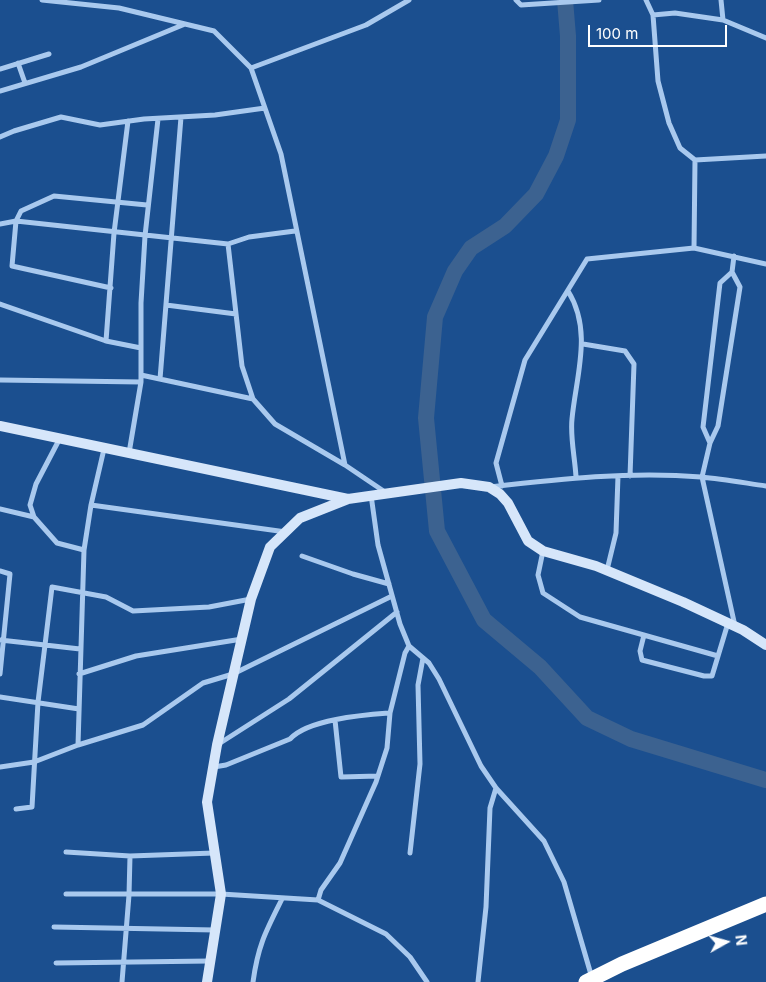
<!DOCTYPE html>
<style>
body{margin:0}
#map{position:relative;width:766px;height:982px;overflow:hidden;background:#1b4f8f;font-family:Inter,sans-serif}
canvas{display:block}
.north{position:absolute;left:701px;top:917px;width:50px;height:50px;-webkit-text-stroke:4px #1b4f8f;paint-order:stroke;rotate:83deg;font-size:14px;font-weight:700;line-height:20px;text-align:center;color:#fff}
.north::after{content:'';display:block;margin:auto;width:18px;height:22px;background:#fff;clip-path:polygon(50% 0,100% 100%,50% 72%,0 100%)}
.scale{position:absolute;left:588px;top:25px;width:139px;height:22px;box-sizing:border-box;border:2px solid #fff;border-top:0;padding-left:6px;font-size:15px;line-height:18px;white-space:nowrap;color:#fff;-webkit-text-stroke:4px #1b4f8f;paint-order:stroke}
</style>
<div id="map">
<canvas width="766" height="982"></canvas>
<div class="north">N</div>
<div class="scale">100 m</div>
</div>
<script>
const ctx = document.querySelector('canvas').getContext('2d');
ctx.lineJoin = 'round';
function strokePath(path, color, width, dash) { ctx.strokeStyle = color; ctx.lineWidth = width; ctx.lineCap = dash ? 'butt' : 'round'; ctx.setLineDash(dash || []); ctx.stroke(path); }
const river = new Path2D(`
 M 565,0 L 568,36 L 568,120 L 556,156 L 536,194 L 505,226 L 471,248 L 455,271 L 435,317 L 426,418 L 437,531 L 484,620 L 540,667 L 587,718 L 631,739 L 766,780`);
const street = new Path2D(`
 M 42,0 L 119,8 L 214,31 L 251,68 L 281,154 L 345,465
 M 516,0 L 521,5 L 599,0
 M 646,0 L 653,15 L 658,81 L 669,123 L 680,148 L 695,160 L 694,248
 M 721,0 L 723,20 L 766,38
 M 653,15 L 675,13 L 723,20
 M 18,63 L 25,83
 M 251,68 L 366,25 L 409,0
 M 0,69 L 49,54
 M 0,91 L 81,67 L 185,24
 M 0,137 L 14,131 L 61,117 L 100,125 L 144,119 L 215,115 L 265,108
 M 695,160 L 766,156
 M 0,224 L 16,221 L 228,244 L 249,237 L 295,231
 M 228,244 L 242,366 L 253,399 L 275,424 L 345,465 L 385,492
 M 732,272 L 740,287 L 718,426 L 710,443 L 702,477 L 735,626
 M 111,288 L 12,266 L 16,221 L 21,211 L 54,196 L 147,205
 M 568,291 C 593,331 576,376 572,419 C 570,437 575,458 576,477
 M 0,304 L 106,341 L 141,348
 M 166,305 L 236,314
 M 106,341 L 114,233 L 128,121
 M 583,344 L 625,351 L 634,364 L 630,476
 M 141,375 L 253,399
 M 160,379 L 181,117
 M 0,380 L 141,382 L 129,453
 M 141,382 L 141,303 L 145,236 L 158,119
 M 59,440 L 36,484 L 30,505 L 34,517 L 57,543 L 84,550
 M 710,443 L 703,427 L 720,283 L 732,272 L 734,256
 M 104,449 L 91,505 L 84,550 L 78,745 L 143,725 L 203,683 L 233,674 L 392,596
 M 502,486 L 496,463 L 525,360 L 587,259 L 694,248 L 766,264
 M 490,487 C 560,479 630,471 701,477 C 723,479 745,483 766,486
 M 371,495 L 378,545 L 400,624 L 409,646 L 429,663 L 439,679 L 481,766 L 496,788 L 544,841 L 564,882 L 592,978
 M 91,505 L 286,532
 M 0,509 L 34,517
 M 543,551 L 538,575 L 543,593 L 580,617 L 718,656
 M 302,556 L 353,574 L 389,584
 M 607,570 L 616,533 L 618,476
 M 0,571 L 10,574 L 0,674
 M 644,635 L 640,651 L 642,660 L 704,676 L 712,676 L 728,623
 M 0,640 L 45,645 L 38,702 L 32,807 L 16,809
 M 80,649 L 45,645 L 52,587 L 106,597 L 133,611 L 209,607 L 251,599
 M 79,674 L 136,656 L 242,639
 M 0,697 L 79,709
 M 335,720 L 341,777 L 378,776
 M 217,745 L 289,699 L 397,612
 M 0,767 L 34,762 L 78,745
 M 214,767 L 226,765 L 290,739 C 308,719 364,715 390,713
 M 66,852 L 130,856 L 214,853
 M 410,853 L 420,764 L 418,685 L 423,658
 M 66,894 L 221,894 L 318,900 L 386,934 L 410,957 L 427,982
 M 318,900 L 321,890 L 340,863 L 376,782 L 387,748 L 390,713 L 405,653 L 409,646
 M 54,927 L 215,930
 M 56,963 L 210,961
 M 122,982 L 129,895 L 130,856
 M 253,982 C 258,945 266,931 282,899
 M 478,982 L 486,907 L 490,808 L 496,788`);
const secondary = new Path2D(`
 M 0,426 L 348,499
 M 207,982 L 221,894 L 207,802 L 217,745 L 251,599 L 270,547 L 300,518 L 348,499 L 461,483 L 489,487 L 500,494 L 508,503 L 528,541 L 543,551 L 596,566 L 683,602 L 743,630 L 766,645`);
const highway = new Path2D(`
 M 586,982 L 622,964 L 766,904`);
strokePath(river, '#3c6290', 16);
strokePath(street, '#a9c9ee', 5);
strokePath(secondary, '#d6e6fa', 10);
strokePath(highway, '#fff', 15);
</script>
